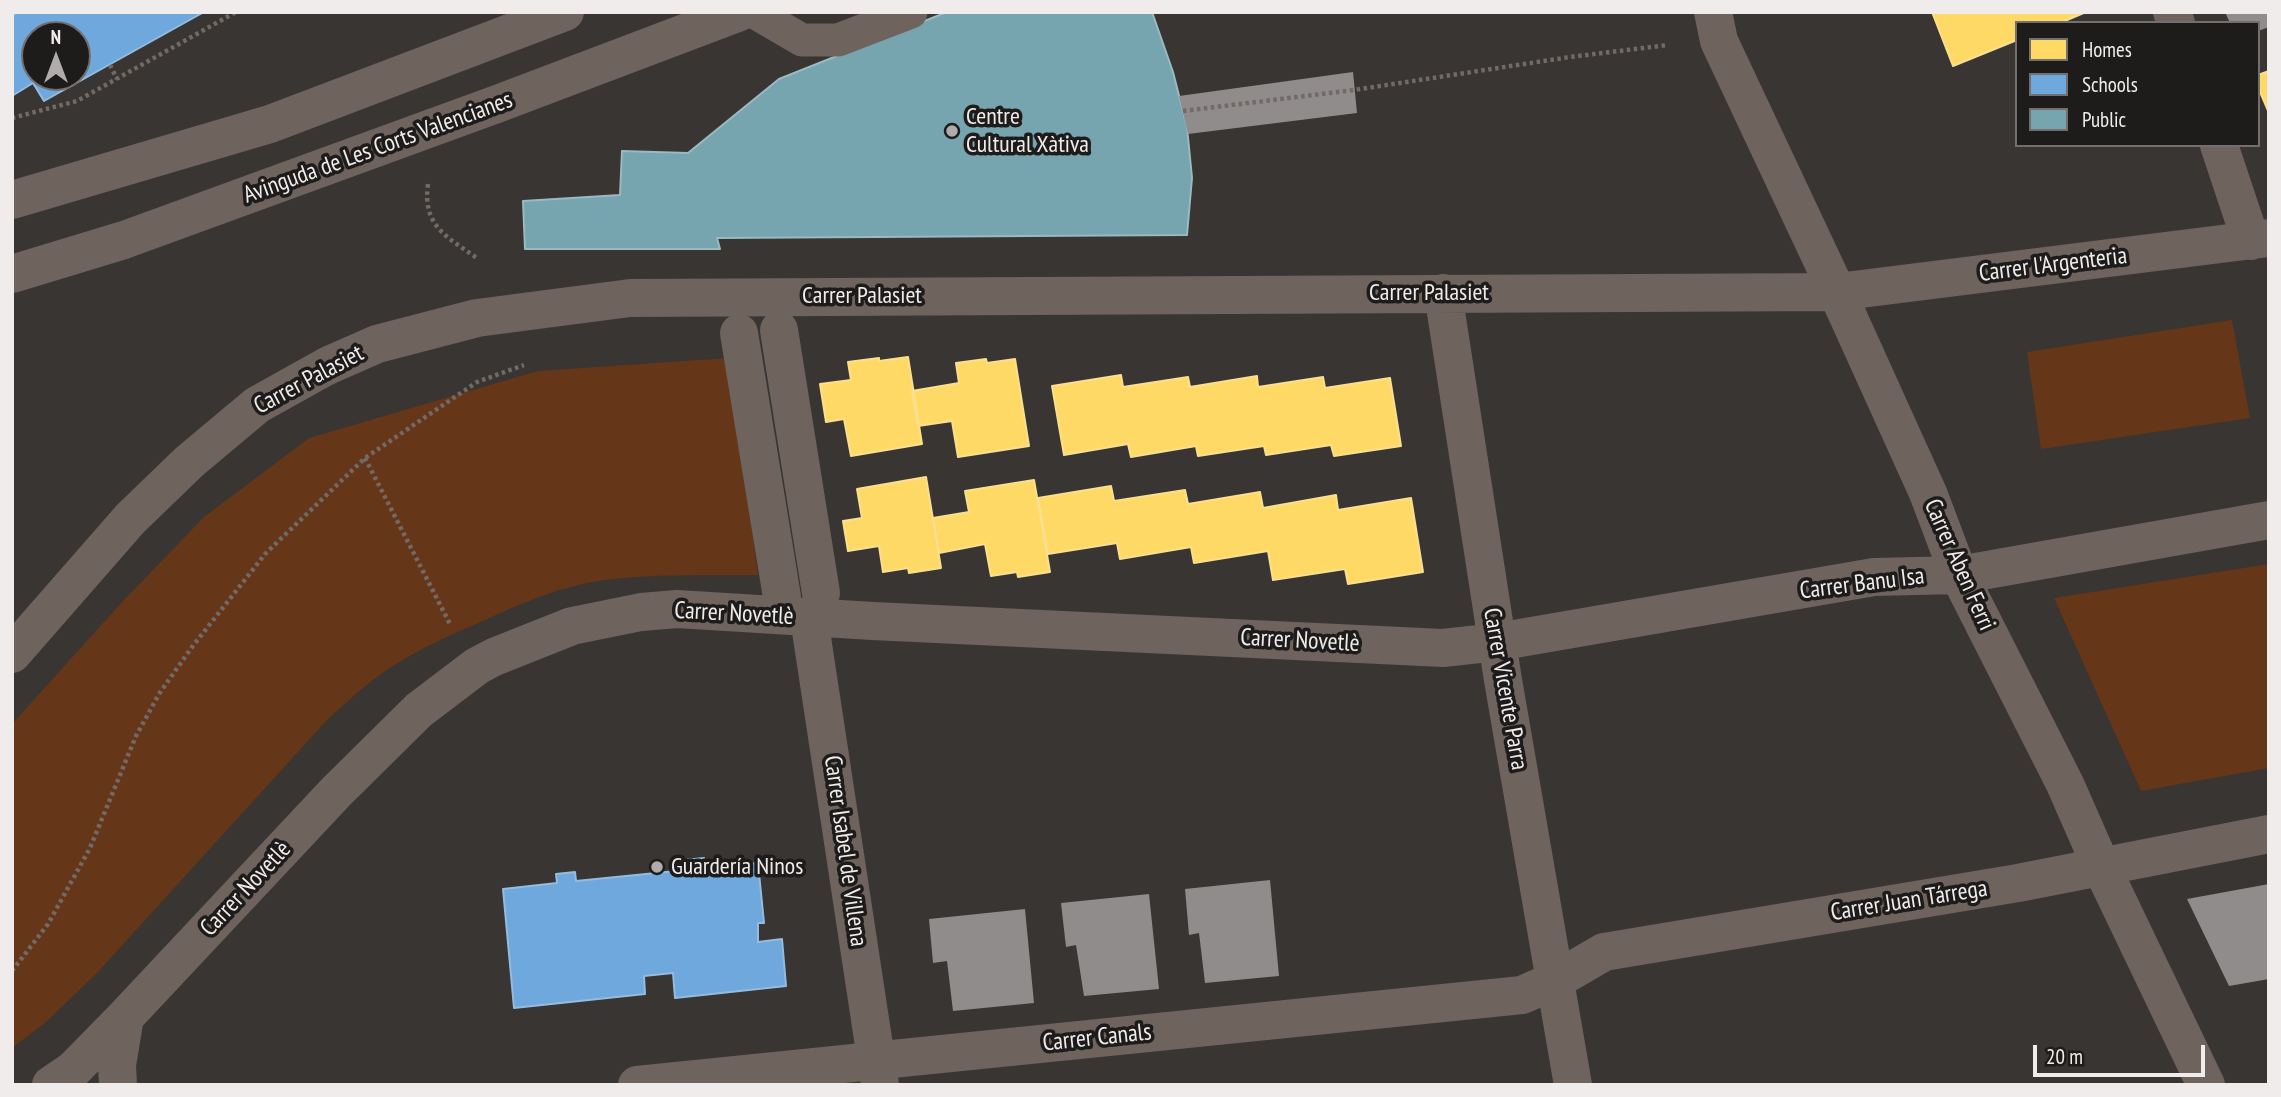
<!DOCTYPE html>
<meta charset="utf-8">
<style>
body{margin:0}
#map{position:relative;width:2281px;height:1097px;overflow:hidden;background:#383533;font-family:"PT Sans Narrow",sans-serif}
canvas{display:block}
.frame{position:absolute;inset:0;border:14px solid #efeceb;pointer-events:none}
.legend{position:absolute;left:2015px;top:21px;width:245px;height:126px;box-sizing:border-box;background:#1e1c1b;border:2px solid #726f6e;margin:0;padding:9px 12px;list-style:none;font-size:21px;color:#efeceb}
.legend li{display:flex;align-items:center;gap:14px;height:35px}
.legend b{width:35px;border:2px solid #726f6e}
.north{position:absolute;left:21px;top:21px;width:70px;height:70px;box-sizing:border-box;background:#1e1c1b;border:2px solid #726f6e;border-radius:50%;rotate:0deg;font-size:19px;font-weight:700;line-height:28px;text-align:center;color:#efeceb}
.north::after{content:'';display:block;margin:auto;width:24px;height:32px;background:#afacab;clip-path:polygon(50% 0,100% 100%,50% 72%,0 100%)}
.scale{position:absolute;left:2033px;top:1045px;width:172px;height:32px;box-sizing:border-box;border:4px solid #efeceb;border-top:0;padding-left:9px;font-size:21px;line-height:24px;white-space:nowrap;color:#efeceb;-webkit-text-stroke:5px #1e1c1b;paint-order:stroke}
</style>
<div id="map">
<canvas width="2281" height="1097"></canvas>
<div class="frame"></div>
<ul class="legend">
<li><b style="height:19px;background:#ffd966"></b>Homes</li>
<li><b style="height:19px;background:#6fa8dc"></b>Schools</li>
<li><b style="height:19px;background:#76a5af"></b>Public</li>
</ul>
<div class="north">N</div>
<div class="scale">20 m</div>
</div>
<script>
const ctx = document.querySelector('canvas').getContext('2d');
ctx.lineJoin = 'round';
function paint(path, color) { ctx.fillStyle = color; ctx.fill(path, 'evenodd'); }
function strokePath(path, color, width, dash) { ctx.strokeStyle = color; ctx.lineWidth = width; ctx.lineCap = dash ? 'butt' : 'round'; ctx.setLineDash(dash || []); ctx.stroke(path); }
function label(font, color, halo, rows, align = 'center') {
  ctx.font = font + ' "PT Sans Narrow",sans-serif'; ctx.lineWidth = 7; ctx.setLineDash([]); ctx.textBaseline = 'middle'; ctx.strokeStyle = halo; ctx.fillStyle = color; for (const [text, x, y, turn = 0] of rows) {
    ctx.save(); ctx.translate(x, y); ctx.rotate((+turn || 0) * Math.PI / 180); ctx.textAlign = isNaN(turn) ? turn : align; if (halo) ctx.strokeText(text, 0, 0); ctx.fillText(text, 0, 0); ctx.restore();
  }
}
const green = new Path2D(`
 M 2232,320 L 2250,418 L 2041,449 L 2027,352 Z
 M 729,358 L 758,575 C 706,575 655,574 604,580 C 561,586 522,603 483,621 C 452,634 421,648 393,666 C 369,681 348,701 327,720 L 97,973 L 45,1023 L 12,1048 L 12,724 L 123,601 L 204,517 L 309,438 L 538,371 Z
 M 2269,564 L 2269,768 L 2141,791 L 2054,598 Z`);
const homes = new Path2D(`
 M 1932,12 L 2086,12 L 2060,23 L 2017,23 L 2017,40 L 1953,66 Z
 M 2269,71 L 2269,113 L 2258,87 L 2258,75 Z
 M 908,357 L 922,444 L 851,456 L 844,419 L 826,422 L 820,384 L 851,380 L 848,362 L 879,358 L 879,361 Z
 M 986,359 L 987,363 L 1015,359 L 1029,446 L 958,457 L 952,421 L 918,426 L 912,391 L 959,383 L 956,363 Z
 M 1121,375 L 1123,387 L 1188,377 L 1190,387 L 1257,376 L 1258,387 L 1323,377 L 1325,388 L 1390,378 L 1401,446 L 1334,456 L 1331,445 L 1266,455 L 1264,446 L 1198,456 L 1196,446 L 1131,457 L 1128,444 L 1064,455 L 1052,386 Z
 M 926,477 L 941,568 L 909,573 L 908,568 L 883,572 L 879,546 L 848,551 L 843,521 L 862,518 L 857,489 Z
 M 1034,480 L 1050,572 L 1018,577 L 1017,572 L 991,576 L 985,544 L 939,553 L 933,518 L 969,512 L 965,491 Z
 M 1111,486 L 1114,501 L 1185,490 L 1188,504 L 1260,492 L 1263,508 L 1336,495 L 1338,510 L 1411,498 L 1423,572 L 1348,584 L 1345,569 L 1273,580 L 1268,551 L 1194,563 L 1191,547 L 1120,559 L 1117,543 L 1048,554 L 1038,498 Z`);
const schools = new Path2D(`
 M 18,12 L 204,12 L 44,101 L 33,83 L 12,96 L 12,16 ZM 35,35 L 77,35 L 77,77 L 35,77 Z
 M 704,858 L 705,869 L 758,863 L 764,923 L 758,923 L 758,942 L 782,939 L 786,986 L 675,998 L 673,973 L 644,976 L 645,994 L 514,1008 L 503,889 L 557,883 L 556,874 L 575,872 L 576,881 L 686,870 L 685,860 Z`);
const public = new Path2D(`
 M 947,12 L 1152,12 L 1173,72 L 1187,127 L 1192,178 L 1187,235 L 717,238 L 720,249 L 525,249 L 523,201 L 620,195 L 622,151 L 688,153 L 779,79 Z`);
const building = new Path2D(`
 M 2225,12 L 2269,12 L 2269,27 L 2258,31 L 2258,23 L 2230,23 Z
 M 1353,72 L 1357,113 L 1188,134 L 1179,96 Z
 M 1270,880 L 1279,976 L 1205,983 L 1199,933 L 1189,935 L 1185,889 Z
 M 2269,884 L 2269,979 L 2229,986 L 2187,899 Z
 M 1149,894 L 1159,989 L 1084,996 L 1076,945 L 1066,947 L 1061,903 Z
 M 1025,909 L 1034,1003 L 953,1011 L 947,961 L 933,963 L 929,919 Z`);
const path = new Path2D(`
 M 110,65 L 117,79
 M 1183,111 L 1354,90 L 1570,57 L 1668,45
 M 12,118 L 77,101 L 236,12
 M 428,184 C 422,226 447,237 477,258
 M 365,458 L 451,626
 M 12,971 L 48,924 L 90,848 L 136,736 L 159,694 L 192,647 L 265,554 L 365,458 L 477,382 L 524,365`);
const service = new Path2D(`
 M 754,12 L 802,40 L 838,40 L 911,12`);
const pedestrian = new Path2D(`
 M 779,330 L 821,593
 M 739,333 L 782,597`);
const minor = new Path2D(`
 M 1713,12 L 1719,41 L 1837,292 L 1928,493 L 1959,575 L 2065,784 L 2101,866 L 2206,1085
 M 2172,12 L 2176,23
 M 2219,145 L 2251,241
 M 12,200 L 270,124 L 565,12
 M 1443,293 L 1503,680 L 1573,1085
 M 809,618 L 880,1085
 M 12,654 L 130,519 L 189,462 L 257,405 L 327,366 L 377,344 L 477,318 L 630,298 L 1837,292 L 2269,238
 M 51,1085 L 73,1070 L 125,1017 L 336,792 L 419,710 L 477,666 L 494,657 L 572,626 L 641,612 L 677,609 L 873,621 L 1443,648 L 1497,642 L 1874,577 L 1959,575 L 2269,520
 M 118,1085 L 117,1065 L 125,1017
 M 637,1085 L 1522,995 L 1554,981 L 1604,952 L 2018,883 L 2269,834`);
const tertiary = new Path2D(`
 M 12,274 L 124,240 L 497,104 L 740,12`);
const markers = [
 [952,131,7,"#afacab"],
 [657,867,7,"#afacab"]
];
const poiNames = [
 ["Centre",966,117],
 ["Cultural Xàtiva",966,145],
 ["Guardería Ninos",671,867]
];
const streetNames = [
 ["Avinguda de Les Corts Valencianes",378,148,-20],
 ["Carrer l'Argenteria",2053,265,-7],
 ["Carrer Palasiet",1429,293],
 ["Carrer Palasiet",862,296],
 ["Carrer Palasiet",309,380,-28],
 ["Carrer Aben Ferri",1959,565,66],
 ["Carrer Banu Isa",1862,584,-7],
 ["Carrer Novetlè",734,614,3],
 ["Carrer Novetlè",1300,641,3],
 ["Carrer Vicente Parra",1505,689,80],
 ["Carrer Isabel de Villena",845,851,82],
 ["Carrer Novetlè",246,889,-47],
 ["Carrer Juan Tárrega",1909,901,-9],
 ["Carrer Canals",1097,1038,-6]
];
paint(green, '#663619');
paint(homes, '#ffd966');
strokePath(homes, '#fadf8e', 2);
paint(schools, '#6fa8dc');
strokePath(schools, '#95bce0', 2);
paint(public, '#76a5af');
strokePath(public, '#9abac1', 2);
paint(building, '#8f8c8b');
strokePath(path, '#716a66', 4.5, [3.5, 3.5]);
strokePath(service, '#6e635d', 33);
strokePath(pedestrian, '#6e635d', 38);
strokePath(minor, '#6e635d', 38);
strokePath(tertiary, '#6e635d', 38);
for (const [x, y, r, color] of markers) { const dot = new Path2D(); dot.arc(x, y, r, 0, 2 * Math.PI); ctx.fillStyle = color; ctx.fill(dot); strokePath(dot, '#1e1c1b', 2.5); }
label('24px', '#efeceb', '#1e1c1b', poiNames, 'left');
label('24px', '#efeceb', '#1e1c1b', streetNames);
</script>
